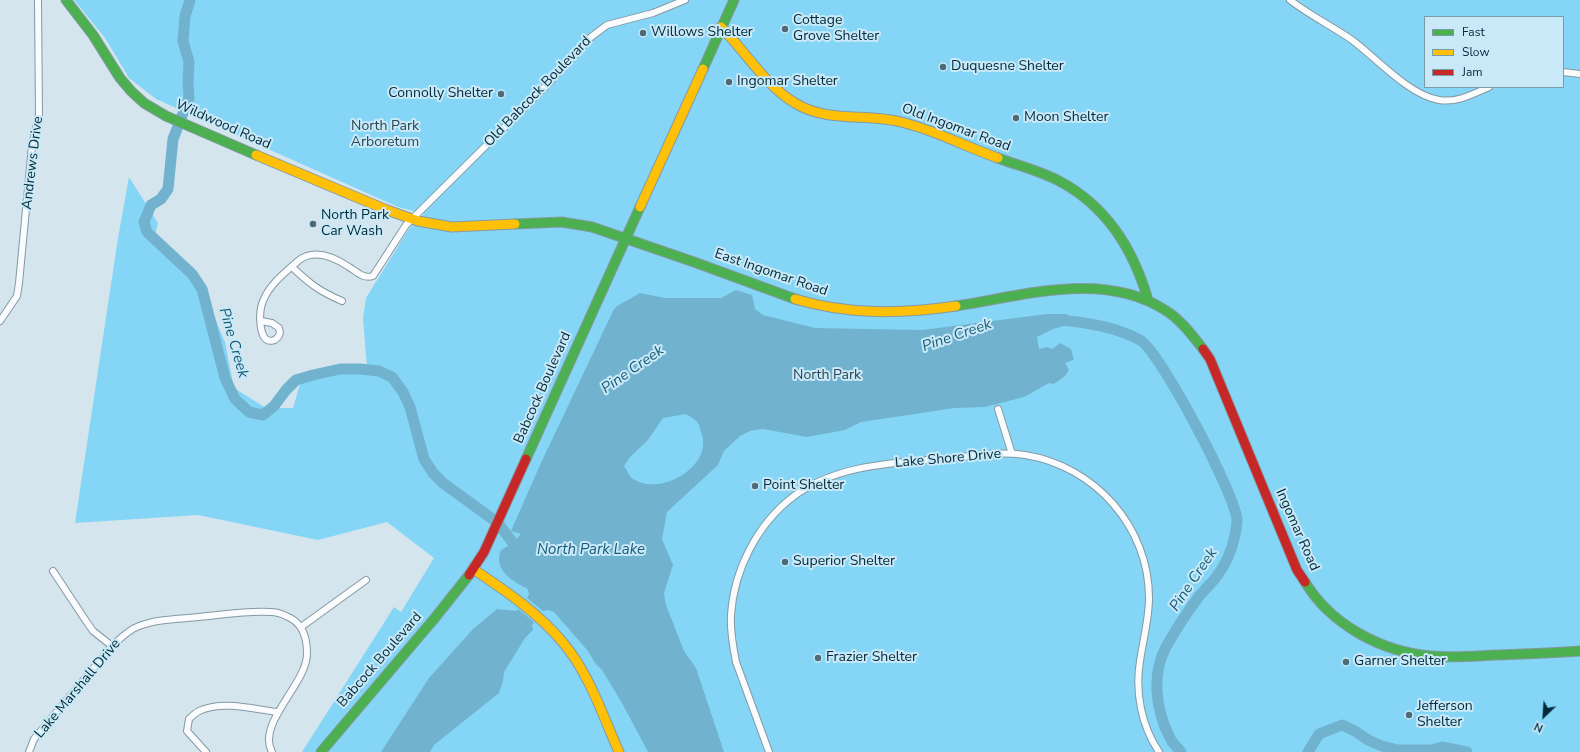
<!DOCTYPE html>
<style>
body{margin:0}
#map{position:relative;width:1580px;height:752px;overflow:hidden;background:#d4e5ee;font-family:"Nunito Sans",sans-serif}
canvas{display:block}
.legend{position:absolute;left:1424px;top:16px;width:140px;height:72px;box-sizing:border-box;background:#c9e9f8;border:1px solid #799cab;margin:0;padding:5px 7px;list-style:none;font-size:12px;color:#022937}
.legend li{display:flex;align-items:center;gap:8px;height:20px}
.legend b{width:20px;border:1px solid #799cab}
.north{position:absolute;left:1524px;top:696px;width:40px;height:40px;-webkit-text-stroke:3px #c9e9f8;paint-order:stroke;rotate:205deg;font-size:11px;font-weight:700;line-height:16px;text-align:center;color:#022937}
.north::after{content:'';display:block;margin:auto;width:14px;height:18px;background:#022937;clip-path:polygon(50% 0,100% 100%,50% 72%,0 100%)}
</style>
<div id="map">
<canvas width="1580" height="752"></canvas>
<ul class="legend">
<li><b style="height:5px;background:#4caf50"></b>Fast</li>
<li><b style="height:5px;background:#ffc107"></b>Slow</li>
<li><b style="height:5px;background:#c62828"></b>Jam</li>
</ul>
<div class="north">N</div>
</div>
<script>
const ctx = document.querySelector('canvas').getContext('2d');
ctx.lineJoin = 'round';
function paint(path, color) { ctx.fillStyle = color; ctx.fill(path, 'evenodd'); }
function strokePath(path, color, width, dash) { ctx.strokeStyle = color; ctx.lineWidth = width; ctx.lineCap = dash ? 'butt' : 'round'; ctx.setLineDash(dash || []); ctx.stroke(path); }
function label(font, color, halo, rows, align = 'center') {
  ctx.font = font + ' "Nunito Sans",sans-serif'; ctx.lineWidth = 4; ctx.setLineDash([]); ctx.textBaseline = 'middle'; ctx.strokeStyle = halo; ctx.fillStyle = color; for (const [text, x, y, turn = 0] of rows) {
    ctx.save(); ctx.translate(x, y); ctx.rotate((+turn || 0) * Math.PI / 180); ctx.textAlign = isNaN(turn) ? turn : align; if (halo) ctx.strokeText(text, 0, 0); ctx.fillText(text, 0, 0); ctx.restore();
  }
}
const green = new Path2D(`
 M 74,0 L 1580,0 L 1580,752 L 302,752 L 394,607 L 401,612 L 434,558 L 387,522 L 318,540 L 198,515 L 75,523 L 118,238 L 129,177 L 158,223 L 154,239 L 202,287 L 225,342 L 234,388 L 266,408 L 293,408 L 302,377 L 367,367 L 363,318 L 366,298 L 410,227 L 424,214 L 398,207 L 156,99 L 129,78 L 105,38 ZM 1425,17 L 1563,17 L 1563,87 L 1425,87 Z`);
const water = new Path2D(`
 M 736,290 L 752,295 L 755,309 L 763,315 L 815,328 L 922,330 L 1047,314 L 1067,314 L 1074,320 L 1071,324 L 1053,329 L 1037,337 L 1039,349 L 1047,347 L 1052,349 L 1060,343 L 1071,349 L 1074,360 L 1065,363 L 1069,370 L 1065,376 L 1054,384 L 1049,383 L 1024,397 L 985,407 L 955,408 L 861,422 L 845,430 L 807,437 L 763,429 L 750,431 L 740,436 L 724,451 L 718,465 L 667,512 L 662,539 L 673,565 L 664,593 L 666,605 L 684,651 L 696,668 L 724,752 L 648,752 L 622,703 L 602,670 L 595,663 L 588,651 L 554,612 L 549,610 L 543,611 L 527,598 L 529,594 L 527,588 C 516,584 499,573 499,559 C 499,556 500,553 501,550 L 513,543 L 521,534 L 511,531 L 540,465 L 613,311 L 617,306 L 640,293 L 665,298 L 721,298 ZM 686,414 C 689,416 693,418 696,421 C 699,423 700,428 701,432 C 715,466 660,497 633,479 C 629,476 627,470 624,466 L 630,457 L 648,440 L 663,418 Z
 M 497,609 L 516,611 L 518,609 L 534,622 L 532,625 L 533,630 L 525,638 L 504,672 L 503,681 L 499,693 L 434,745 L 430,752 L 381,752 L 429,678 L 473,629 Z`);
const river = new Path2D(`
 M 190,0 L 185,16 L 183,41 L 189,62 L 188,82 L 189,98 L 173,139 L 168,189 L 161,199 L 151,205 L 144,222 L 147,232 L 192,274 L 202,289 L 225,378 L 235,399 L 249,412 L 263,415 L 274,406 L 286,390 L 296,380 L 313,375 L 340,369 L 360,369 L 379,371 L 392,377 L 403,392 L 410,407 L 424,459 L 433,473 L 443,483 L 498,523 L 513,543 L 527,550
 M 1058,320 C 1086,322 1116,327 1140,340 C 1160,351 1236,496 1237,520 C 1237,524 1236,530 1235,535 C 1232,550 1226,564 1217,576 C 1211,584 1203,591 1197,599 C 1186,614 1175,631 1166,647 C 1151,675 1156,711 1170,738 C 1172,743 1177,747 1181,752
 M 1308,752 L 1319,734 L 1342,725 L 1355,731 L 1368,740 L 1382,746 L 1398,750 L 1431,750 L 1442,747 L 1467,752`);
const street = new Path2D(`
 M 1290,0 C 1309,15 1332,26 1352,40 C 1376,58 1409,95 1439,100 C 1457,103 1473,94 1489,87
 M 1563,72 L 1580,74
 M 292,267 C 310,284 319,291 342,301
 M 0,321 L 17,296 L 19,283 L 32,146 L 39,115 L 38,0
 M 261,321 L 272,323 L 279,328 L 280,333 C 277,342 267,344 263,335 C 259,325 259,308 264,299 C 270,284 287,271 298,261 C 314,248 334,257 349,267 C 357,272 363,279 373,276 L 406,225 L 548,84 L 591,37 L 607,25 L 653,13 L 685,0
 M 998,409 L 1012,454
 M 53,571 L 86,621 L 93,631 L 112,646
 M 301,627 L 366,580
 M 29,752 L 34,739 L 112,646 C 121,638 128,630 139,626 C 157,619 179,619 199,617 C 222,615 248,610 271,612 C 276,612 282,614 286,616 C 302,622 307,636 307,653 C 308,683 256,723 272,752
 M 206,752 L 187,731 L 189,719 C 192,716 195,713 199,711 C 222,700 253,709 277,712
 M 769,752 L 736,662 C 733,647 730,631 731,615 C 734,570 757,524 794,496 C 842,461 905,463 962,457 C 982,454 1004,452 1025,455 C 1095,466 1149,527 1149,598 C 1149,619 1143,640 1140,661 C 1135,692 1141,725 1159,752`);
const fast = new Path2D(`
 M 66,0 L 93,35 L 120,78 L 131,91 L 144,103 L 166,116 L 256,155
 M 703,69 L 734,0
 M 998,158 C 1019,166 1041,171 1061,182 C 1107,207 1134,251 1148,300
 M 515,224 L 562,222 L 592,227 L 694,262 L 795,299
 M 956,306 C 1023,296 1103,270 1165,310 C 1180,319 1192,335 1203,349
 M 526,459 L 640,207
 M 1305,582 C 1331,625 1382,652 1431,656 C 1453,658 1474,656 1495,655 C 1523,654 1552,653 1580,651
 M 321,752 L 434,619 L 469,575`);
const slow = new Path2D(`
 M 721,27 C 745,51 766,86 795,103 C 827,123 866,113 901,122 C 935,130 966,147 998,158
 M 256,155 L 387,210 L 418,221 L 452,227 L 515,224
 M 640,207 L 703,69
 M 795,299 C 848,315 901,314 956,306
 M 473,569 C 506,591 540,614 565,645 C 590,676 603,716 619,752`);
const jam = new Path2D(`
 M 1203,349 L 1210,359 L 1297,570 L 1305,582
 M 469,575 L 484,552 L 526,459`);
const markers = [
 [785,29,4,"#4c6b77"],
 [643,33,4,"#4c6b77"],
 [943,67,4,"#4c6b77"],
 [729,82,4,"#4c6b77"],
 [501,94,4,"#4c6b77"],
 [1016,118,4,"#4c6b77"],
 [313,224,4,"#4c6b77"],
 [755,486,4,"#4c6b77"],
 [785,562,4,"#4c6b77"],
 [818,658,4,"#4c6b77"],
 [1346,662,4,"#4c6b77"],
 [1409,715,4,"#4c6b77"]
];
const poiNames = [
 ["Cottage",793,21],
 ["Grove Shelter",793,37],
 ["Willows Shelter",651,33],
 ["Duquesne Shelter",951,67],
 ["Ingomar Shelter",737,82],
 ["Connolly Shelter",493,94,"right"],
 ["Moon Shelter",1024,118],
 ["North Park",321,216],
 ["Car Wash",321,232],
 ["Point Shelter",763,486],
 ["Superior Shelter",793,562],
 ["Frazier Shelter",826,658],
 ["Garner Shelter",1354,662],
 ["Jefferson",1417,707],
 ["Shelter",1417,723]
];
const streetNames = [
 ["Old Babcock Boulevard",538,92,-46],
 ["Wildwood Road",223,125,24],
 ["Old Ingomar Road",956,128,20],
 ["Andrews Drive",33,163,-83],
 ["East Ingomar Road",771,273,19],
 ["Babcock Boulevard",543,388,-66],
 ["Lake Shore Drive",948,459,-5],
 ["Ingomar Road",1297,530,66],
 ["Babcock Boulevard",380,660,-49],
 ["Lake Marshall Drive",78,689,-50]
];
const parkNames = [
 ["North Park",385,127],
 ["Arboretum",385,143],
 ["North Park",827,376]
];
const waterNames = [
 ["Pine Creek",957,336,-19],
 ["Pine Creek",233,343,74],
 ["Pine Creek",633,370,-35],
 ["North Park Lake",591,550],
 ["Pine Creek",1194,580,-56]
];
paint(green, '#85d6f6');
paint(water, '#71b3cf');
strokePath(river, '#71b3cf', 11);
strokePath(street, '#8599a3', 8);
strokePath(fast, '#8599a3', 11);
strokePath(slow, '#8599a3', 11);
strokePath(jam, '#8599a3', 11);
strokePath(street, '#f9fbfc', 6);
strokePath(fast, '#4caf50', 9);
strokePath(slow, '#ffc107', 9);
strokePath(jam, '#c62828', 9);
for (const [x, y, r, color] of markers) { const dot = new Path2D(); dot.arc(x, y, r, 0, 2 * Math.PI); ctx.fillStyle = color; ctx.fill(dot); strokePath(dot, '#c9e9f8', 1.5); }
label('14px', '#022937', '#c9e9f8', poiNames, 'left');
label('14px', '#022937', '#c9e9f8', streetNames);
label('14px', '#2b4652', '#c9e9f8', parkNames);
label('italic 15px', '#165b75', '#c9e9f8', waterNames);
</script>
